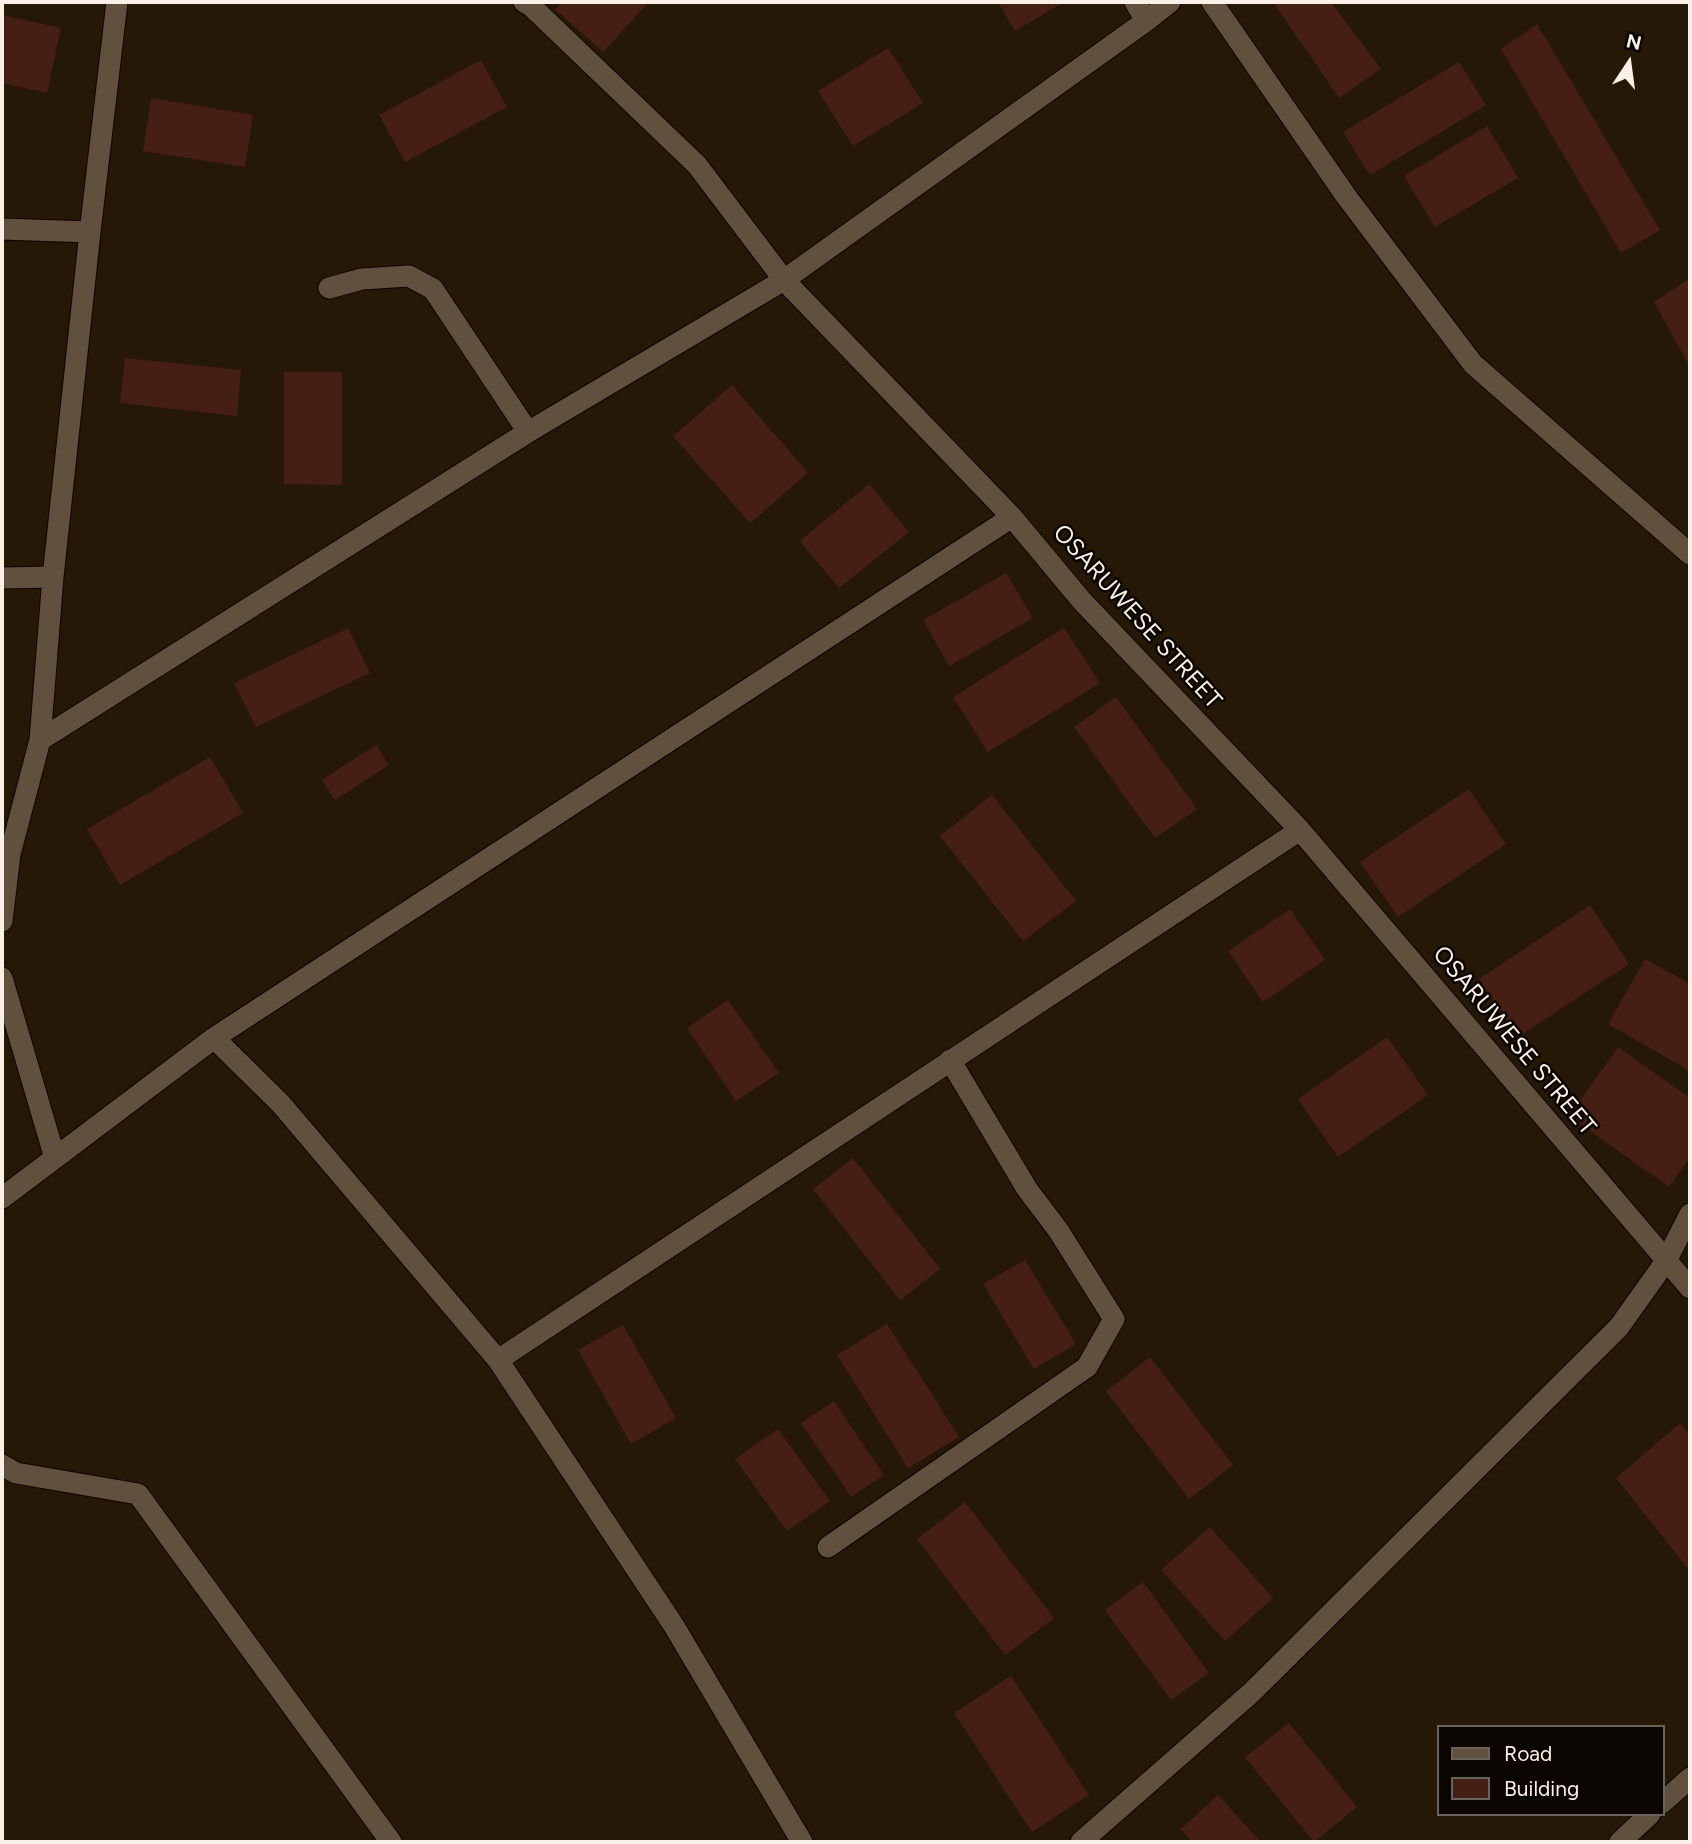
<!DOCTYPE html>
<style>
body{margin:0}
#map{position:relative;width:1692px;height:1844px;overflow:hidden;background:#251806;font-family:Figtree,sans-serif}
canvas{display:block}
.frame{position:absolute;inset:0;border:4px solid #faf0e5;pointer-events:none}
.legend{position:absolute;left:1437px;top:1725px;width:228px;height:91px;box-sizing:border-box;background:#0a0501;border:2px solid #6a635c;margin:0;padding:9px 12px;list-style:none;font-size:21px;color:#faf0e5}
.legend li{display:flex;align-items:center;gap:14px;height:35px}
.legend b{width:35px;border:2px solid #6a635c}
.north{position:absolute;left:1594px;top:28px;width:70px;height:70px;-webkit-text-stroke:5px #0a0501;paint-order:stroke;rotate:13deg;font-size:19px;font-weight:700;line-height:28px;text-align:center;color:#faf0e5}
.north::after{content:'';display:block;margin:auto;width:24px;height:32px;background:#faf0e5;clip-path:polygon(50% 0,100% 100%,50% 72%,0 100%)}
</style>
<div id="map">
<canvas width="1692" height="1844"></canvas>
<div class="frame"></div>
<ul class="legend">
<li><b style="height:9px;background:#60503d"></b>Road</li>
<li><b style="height:19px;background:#461f14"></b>Building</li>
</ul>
<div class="north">N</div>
</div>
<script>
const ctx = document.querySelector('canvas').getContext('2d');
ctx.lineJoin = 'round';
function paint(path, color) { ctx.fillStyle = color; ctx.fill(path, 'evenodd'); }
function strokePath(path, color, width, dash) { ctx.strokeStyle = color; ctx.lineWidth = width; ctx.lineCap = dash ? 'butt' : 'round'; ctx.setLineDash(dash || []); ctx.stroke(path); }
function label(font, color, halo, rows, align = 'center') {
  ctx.font = font + ' Figtree,sans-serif'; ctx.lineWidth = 5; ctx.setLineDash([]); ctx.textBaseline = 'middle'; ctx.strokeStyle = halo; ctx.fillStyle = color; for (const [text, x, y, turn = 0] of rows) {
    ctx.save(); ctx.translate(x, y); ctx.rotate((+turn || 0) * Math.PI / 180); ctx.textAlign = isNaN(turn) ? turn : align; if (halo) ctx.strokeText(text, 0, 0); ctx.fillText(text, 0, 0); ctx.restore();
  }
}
const building = new Path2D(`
 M 562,2 L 649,2 L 603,52 L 555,9 Z
 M 998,2 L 1064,2 L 1015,31 Z
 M 1273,2 L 1331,2 L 1381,69 L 1339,98 Z
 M 2,15 L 61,28 L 47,93 L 2,83 Z
 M 1537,24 L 1660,230 L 1621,253 L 1501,49 Z
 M 888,48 L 923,103 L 853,146 L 818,91 Z
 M 481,60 L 507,107 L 405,162 L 379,115 Z
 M 1459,62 L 1486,105 L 1370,175 L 1343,132 Z
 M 151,98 L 253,115 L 245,167 L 143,151 Z
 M 1487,126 L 1518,178 L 1435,227 L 1404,176 Z
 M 1690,278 L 1690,367 L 1654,302 Z
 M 125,358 L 241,370 L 237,416 L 120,403 Z
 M 284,372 L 342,372 L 342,485 L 284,484 Z
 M 732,385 L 808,473 L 750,523 L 673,436 Z
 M 869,484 L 909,532 L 839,588 L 800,541 Z
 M 1006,573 L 1033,618 L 949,666 L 923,620 Z
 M 348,628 L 370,673 L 256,727 L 234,683 Z
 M 1064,628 L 1100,683 L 988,752 L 953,697 Z
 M 1116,697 L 1197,809 L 1155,838 L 1074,727 Z
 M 376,745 L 389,765 L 335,800 L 322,780 Z
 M 210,757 L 243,813 L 120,885 L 87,829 Z
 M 1469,789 L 1506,844 L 1398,917 L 1360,862 Z
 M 992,795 L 1076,901 L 1023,941 L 940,836 Z
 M 1590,905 L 1629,964 L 1518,1037 L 1479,979 Z
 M 1290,909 L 1325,960 L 1263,1002 L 1228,951 Z
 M 1645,959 L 1690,984 L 1690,1071 L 1608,1024 Z
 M 728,1000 L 779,1073 L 736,1101 L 687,1028 Z
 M 1387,1037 L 1428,1095 L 1338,1157 L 1298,1099 Z
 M 1618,1047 L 1690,1098 L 1690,1157 L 1669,1187 L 1569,1116 Z
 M 853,1158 L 940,1269 L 900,1300 L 813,1189 Z
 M 1025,1260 L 1076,1344 L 1034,1369 L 983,1284 Z
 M 887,1324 L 959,1437 L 908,1468 L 837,1355 Z
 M 623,1325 L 676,1418 L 631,1444 L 578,1350 Z
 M 1150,1357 L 1233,1465 L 1189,1499 L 1106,1391 Z
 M 834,1401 L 884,1475 L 851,1497 L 801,1423 Z
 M 1680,1423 L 1690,1436 L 1690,1571 L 1616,1478 Z
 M 778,1429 L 830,1501 L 787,1531 L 735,1459 Z
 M 965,1502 L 1054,1618 L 1005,1655 L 917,1539 Z
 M 1210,1527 L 1273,1598 L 1225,1641 L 1161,1570 Z
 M 1143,1582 L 1209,1673 L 1171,1700 L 1105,1610 Z
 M 1011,1676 L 1089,1795 L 1032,1832 L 954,1713 Z
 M 1289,1723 L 1357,1807 L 1314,1842 L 1245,1757 Z
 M 1218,1795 L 1261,1842 L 1192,1842 L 1181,1829 Z`);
const minor = new Path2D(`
 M 524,2 L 531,6 L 697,165 L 784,280 L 1012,517 L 1082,601 L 1300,830 L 1690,1288
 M 1135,2 L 1146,21
 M 1212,2 L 1346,196 L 1473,364 L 1690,554
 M 2,229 L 90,232
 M 329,288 L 362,279 L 409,276 L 433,289 L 528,432
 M 2,578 L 53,577
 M 40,740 L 528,432 L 784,280 L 1146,21 L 1170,2
 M 2,921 L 10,854 L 40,740 L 53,577 L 90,232 L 117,2
 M 2,978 L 55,1158
 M 214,1038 L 281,1104 L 498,1360 L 674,1626 L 802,1842
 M 2,1198 L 214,1038 L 1012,517
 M 498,1360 L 1300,830
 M 2,1465 L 16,1473 L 138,1494 L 391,1842
 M 828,1547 L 1087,1367 L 1114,1319 L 1058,1230 L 1027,1189 L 950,1060
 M 1662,1803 L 1690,1778
 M 1081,1842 L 1251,1693 L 1619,1327 L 1666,1261 L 1690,1214
 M 1620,1842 L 1650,1814`);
const streetNames = [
 ["OSARUWESE STREET",1137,617,48],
 ["OSARUWESE STREET",1514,1041,50]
];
paint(building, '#461f14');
strokePath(minor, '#0e0400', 23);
strokePath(minor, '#60503d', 21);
label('24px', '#faf0e5', '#0a0501', streetNames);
</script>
